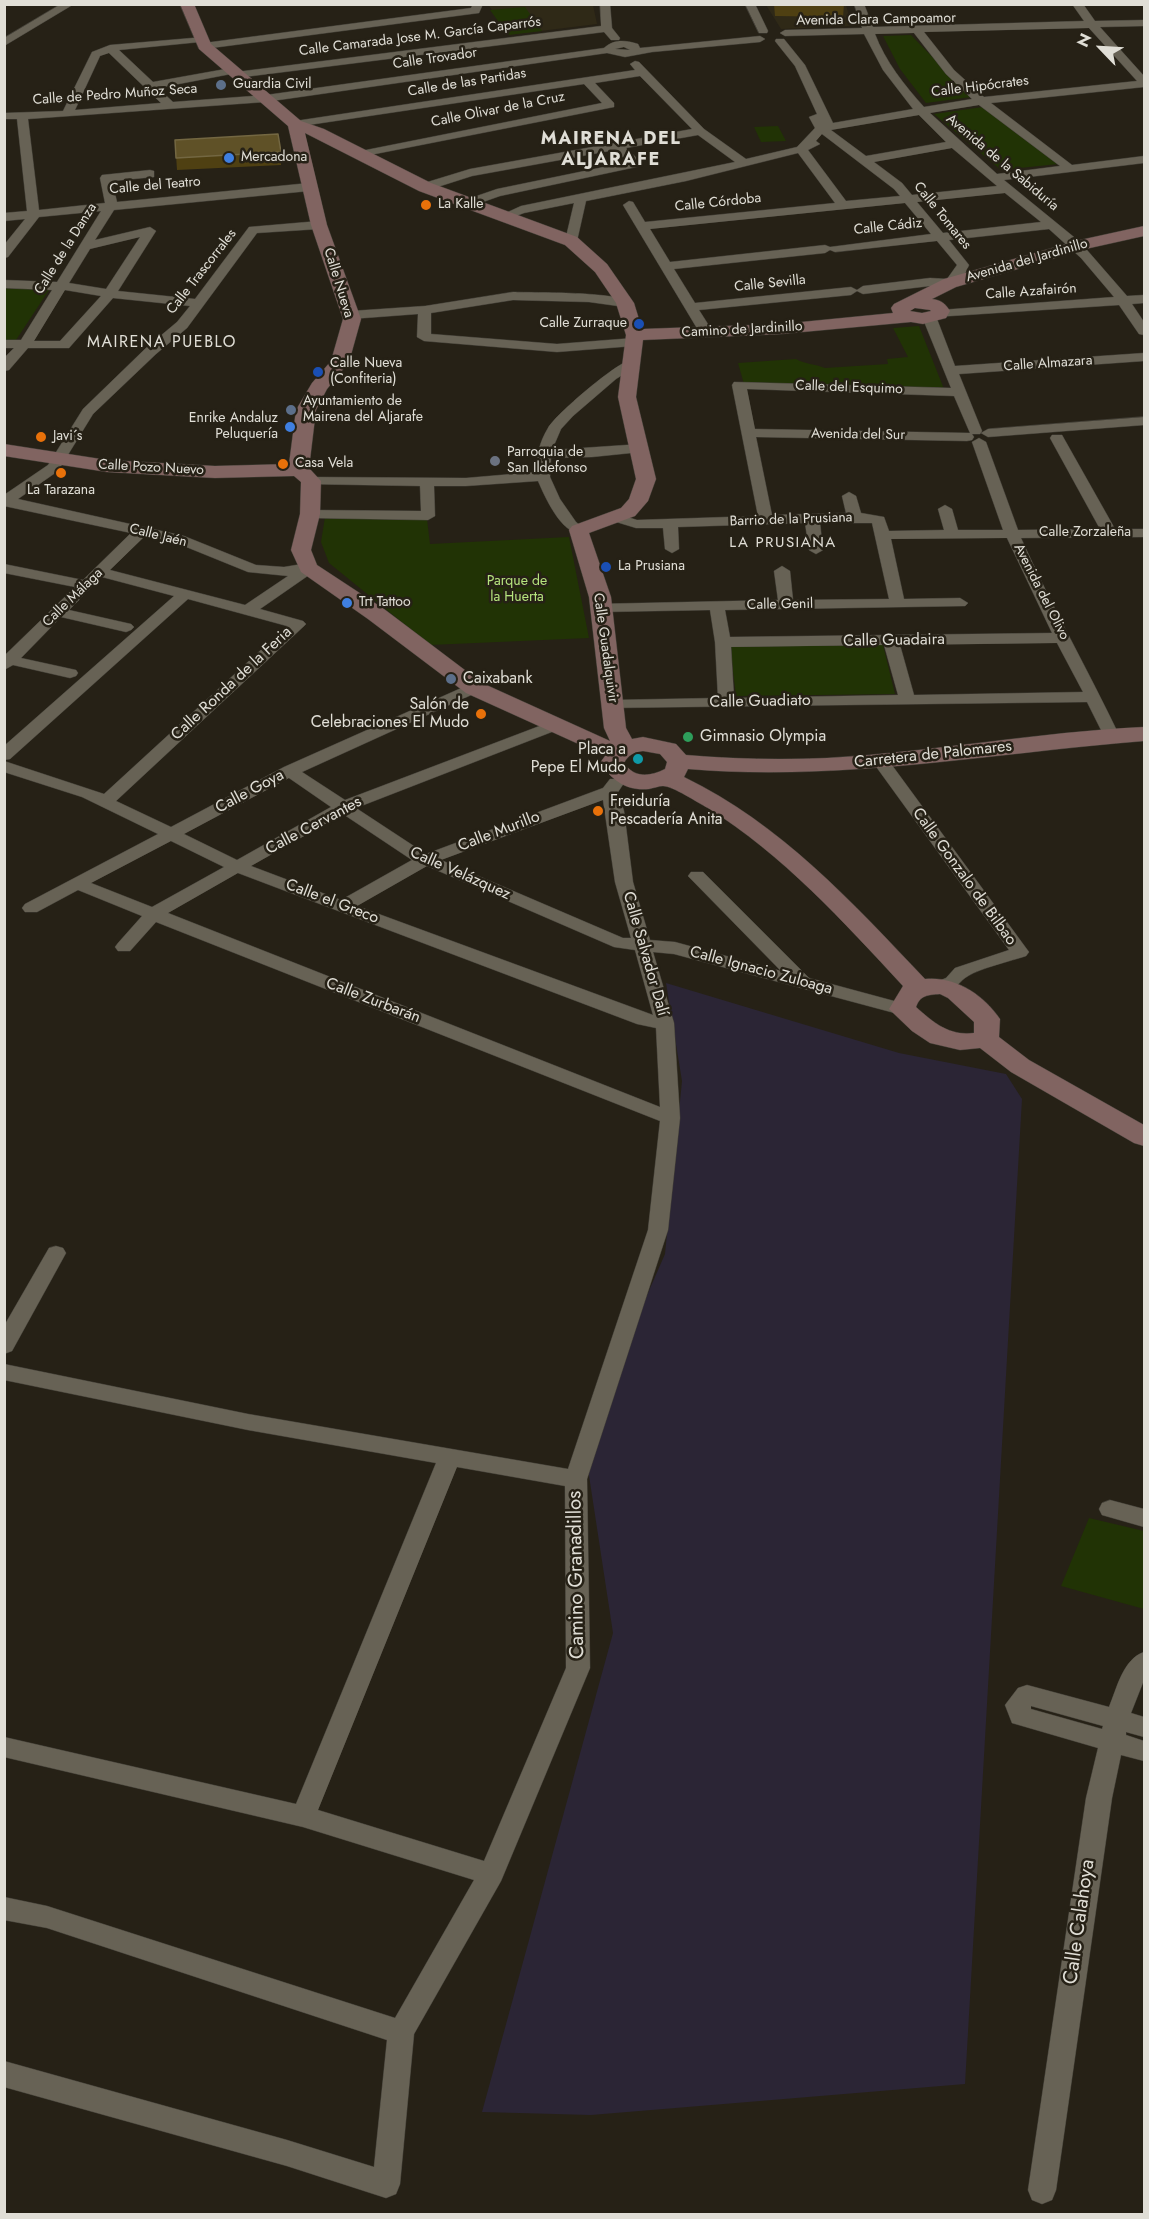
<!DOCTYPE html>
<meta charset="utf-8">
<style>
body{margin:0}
#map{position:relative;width:1149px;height:2219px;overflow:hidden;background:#262116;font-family:Jost,sans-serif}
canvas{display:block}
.frame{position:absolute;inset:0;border:6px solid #e0ded6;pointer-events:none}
.north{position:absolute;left:1071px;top:18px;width:60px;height:60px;-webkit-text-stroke:4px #262116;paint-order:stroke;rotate:295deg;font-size:16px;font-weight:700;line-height:24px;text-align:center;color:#e0ded6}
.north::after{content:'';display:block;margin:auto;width:21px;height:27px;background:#e0ded6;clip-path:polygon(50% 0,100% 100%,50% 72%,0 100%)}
</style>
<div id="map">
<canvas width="1149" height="2219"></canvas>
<div class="frame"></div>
<div class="north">N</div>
</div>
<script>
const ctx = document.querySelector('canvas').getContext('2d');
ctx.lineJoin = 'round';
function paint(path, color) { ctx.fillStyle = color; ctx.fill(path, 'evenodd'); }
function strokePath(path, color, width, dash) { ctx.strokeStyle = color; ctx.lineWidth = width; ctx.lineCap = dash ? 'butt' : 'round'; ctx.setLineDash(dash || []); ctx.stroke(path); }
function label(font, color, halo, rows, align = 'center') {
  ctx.font = font + ' Jost,sans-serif'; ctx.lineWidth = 5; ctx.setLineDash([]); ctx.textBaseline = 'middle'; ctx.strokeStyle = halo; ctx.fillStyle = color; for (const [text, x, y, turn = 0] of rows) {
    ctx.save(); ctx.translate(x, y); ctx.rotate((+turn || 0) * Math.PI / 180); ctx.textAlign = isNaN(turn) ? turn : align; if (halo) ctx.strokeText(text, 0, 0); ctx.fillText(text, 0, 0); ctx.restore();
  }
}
const industrial = new Path2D(`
 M 666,983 L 899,1053 L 1006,1074 L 1022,1099 L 965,2084 L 591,2115 L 482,2112 L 613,1633 L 588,1469 L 610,1380 L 665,1254 L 682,1081 Z`);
const built = new Path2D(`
 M 488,4 L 593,5 L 597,24 L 508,35 Z
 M 766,5 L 846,5 L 852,26 L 781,29 Z`);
const green = new Path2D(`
 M 525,7 L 542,31 L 508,35 L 490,10 Z
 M 911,35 L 971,97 L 926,103 L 900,69 L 883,36 Z
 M 983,107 L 1058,164 L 1001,170 L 934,114 Z
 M 778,126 L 786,141 L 761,142 L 754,127 Z
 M 5,288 L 49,290 L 16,340 L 5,340 Z
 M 919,326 L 944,389 L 744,384 L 738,363 L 796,359 C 805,364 815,364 825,368 L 888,364 L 887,359 L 908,357 L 893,328 Z
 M 325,517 L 427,519 L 430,544 L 569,537 L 589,638 L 430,645 L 329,563 L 321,542 Z
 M 883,645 L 895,694 L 736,696 L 730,646 Z
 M 1089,1518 L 1144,1531 L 1144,1609 L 1061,1586 Z`);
const street = new Path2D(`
 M 61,4 L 74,4 L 4,46 L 4,38 Z
 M 473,4 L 483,4 L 479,13 L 204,49 L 199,46 L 204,43 L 471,8 Z
 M 600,4 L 610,4 L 612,28 L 620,38 L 619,40 L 611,40 L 604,32 L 236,78 L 231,74 L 158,88 L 173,102 L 266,95 L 604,48 C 614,39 625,40 638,44 L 640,48 L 760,36 L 765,39 L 760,42 L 652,52 L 625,57 L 607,53 L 265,102 L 28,119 L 39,210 L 105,203 L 100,178 L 102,175 L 150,170 L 154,171 L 154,177 L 112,181 L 117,202 L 309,183 L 315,187 L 309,191 L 114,210 L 95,240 L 150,227 L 156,231 L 118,291 L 195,299 L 249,227 L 319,221 L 325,225 L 319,229 L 257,233 L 187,328 L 156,354 L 93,414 L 58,471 L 18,499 L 184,536 L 256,565 L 284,567 L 308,563 L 316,568 L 309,575 L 260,609 L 303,621 L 306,624 L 303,627 L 116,801 L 171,827 L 284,767 L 468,685 L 480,685 L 482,688 L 480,691 L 302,772 L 345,800 L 550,722 L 562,722 L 564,725 L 562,728 L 356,808 L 426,854 L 603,788 L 610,779 L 622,779 L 624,783 L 618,792 L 624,811 L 633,882 L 650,940 L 675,942 L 781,971 L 688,876 L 691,872 L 703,872 L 809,978 L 909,1005 L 911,1009 L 909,1013 L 902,1015 L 674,954 L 653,952 L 674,1023 L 680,1118 L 668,1230 L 587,1479 L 590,1668 L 501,1881 L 414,2034 L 400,2184 L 396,2194 L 386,2198 L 287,2166 L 4,2087 L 4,2061 L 287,2140 L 374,2167 L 387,2040 L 47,1928 L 4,1920 L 4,1897 L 47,1906 L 395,2018 L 474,1880 L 303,1827 L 4,1757 L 4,1737 L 296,1804 L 436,1463 L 248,1430 L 4,1380 L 4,1364 L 248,1414 L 568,1469 L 648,1230 L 660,1121 L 156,922 L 130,951 L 118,951 L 115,947 L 118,943 L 142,916 L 78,890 L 37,912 L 25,912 L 22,908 L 25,904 L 158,834 L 82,797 L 4,772 L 4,761 L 104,794 L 287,626 L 188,599 L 10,759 L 4,760 L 4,746 L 174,596 L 102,577 L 69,610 L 131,624 L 134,627 L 131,630 L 126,632 L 61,617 L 21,658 L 76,670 L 78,673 L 76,676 L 70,678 L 13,665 L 4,670 L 4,656 L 75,587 L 4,573 L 4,564 L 83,580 L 131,533 L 4,506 L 4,495 L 48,465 L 83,409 L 146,348 L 177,322 L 190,306 L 113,298 L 69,348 L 28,348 L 9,370 L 4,371 L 4,358 L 14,348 L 4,348 L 4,340 L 21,340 L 52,290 L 4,288 L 4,280 L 57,282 L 101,211 L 39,217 L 8,257 L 4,258 L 4,245 L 25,219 L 4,221 L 4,213 L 27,211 L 17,119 L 4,119 L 4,113 L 63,111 L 92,52 L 110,45 L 204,37 L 204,41 L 200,42 L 119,50 L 153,82 L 231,68 L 236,72 L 601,26 ZM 624,47 L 630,50 L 615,49 ZM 109,53 L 161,103 L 75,110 L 100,56 ZM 140,237 L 106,289 L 69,283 L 90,249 ZM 65,290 L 101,296 L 60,341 L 34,341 ZM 145,536 L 174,542 L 248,572 L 288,576 L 245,605 L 110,570 ZM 289,778 L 331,807 L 237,860 L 184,834 ZM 603,800 L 615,882 L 631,938 L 623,938 L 441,860 ZM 343,814 L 412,860 L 341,900 L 251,866 ZM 171,841 L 224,867 L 152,907 L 91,883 ZM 427,866 L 614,947 L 635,950 L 653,1015 L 357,906 ZM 238,873 L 637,1024 L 656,1028 L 660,1107 L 168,913 ZM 457,1467 L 565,1486 L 566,1668 L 484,1861 L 318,1810 Z
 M 745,4 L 755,4 L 768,31 L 767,33 L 759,33 Z
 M 854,4 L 864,4 L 873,27 L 1084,21 L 1072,4 L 1083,4 L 1095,21 L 1144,20 L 1144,26 L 1100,27 L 1144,76 L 1144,87 L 991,103 L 1072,165 L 1144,156 L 1144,163 L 1004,180 L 1080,242 L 1127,296 L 1144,295 L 1144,303 L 1132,304 L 1144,322 L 1144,335 L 1139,334 L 1119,305 L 935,317 L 934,314 L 935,311 L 940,310 L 1114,297 L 1081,258 L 1049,229 L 949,240 L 969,265 L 964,276 L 954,286 L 930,286 L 863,294 L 857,291 L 851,295 L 699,310 L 713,332 L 711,335 L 701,335 L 623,205 L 629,201 L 633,202 L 645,222 L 835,203 L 798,153 L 686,181 L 586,201 L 577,241 L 571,245 L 565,241 L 574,203 L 524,213 L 503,221 L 497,217 L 521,206 L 735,162 L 698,135 L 626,148 L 641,162 L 641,166 L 500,196 L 466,208 L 460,204 L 462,201 L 497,189 L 628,162 L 615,150 L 472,176 L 425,191 L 419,187 L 421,184 L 470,169 L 692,129 L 640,76 L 595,83 L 614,103 L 614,107 L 360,157 L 354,154 L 356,152 L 602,103 L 584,84 L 295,127 L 289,124 L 295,121 L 635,70 L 630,64 L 635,61 L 639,62 L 704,129 L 746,159 L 797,147 L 815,128 L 809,117 L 817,114 L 795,66 L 775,41 L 776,39 L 784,39 L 805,65 L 833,123 L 913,109 L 883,70 L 864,34 L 785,36 L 780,33 L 785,30 L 862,28 ZM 1089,28 L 1137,81 L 984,97 L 954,70 L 924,32 ZM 914,33 L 946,74 L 972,99 L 924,107 C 905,86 885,61 875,34 ZM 979,105 L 1060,166 L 997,174 L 930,113 ZM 919,115 L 946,142 L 866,156 L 831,130 ZM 822,134 L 894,189 L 900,196 L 846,201 L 808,150 L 820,144 L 816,141 ZM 952,148 L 997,186 L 912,195 L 902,183 L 874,162 ZM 1005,193 L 1041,222 L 943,233 L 917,202 ZM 905,203 L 931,234 L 830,247 L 825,245 L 670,262 L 650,229 ZM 937,241 L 957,265 L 947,279 L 930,278 L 863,286 L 857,290 L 851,287 L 695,303 L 674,269 L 825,253 L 830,250 L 835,252 Z
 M 513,292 C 535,293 618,291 631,303 L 625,307 L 589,302 L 513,300 L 431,313 L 431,334 L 557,344 L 634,338 L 641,342 L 634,346 L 557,352 L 424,341 L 417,337 L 418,314 L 351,319 L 345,315 L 351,311 L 425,306 Z
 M 930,315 L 937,319 L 955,366 L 1144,353 L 1144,361 L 959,374 L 982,431 L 980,434 L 972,434 L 974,437 L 972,440 L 967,441 L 756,437 L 772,515 L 846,513 L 842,496 L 849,492 L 856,496 L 861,513 L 884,517 L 889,531 L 944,530 L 938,509 L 945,505 L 952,509 L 958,530 L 1003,530 L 972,442 L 979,438 L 986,442 L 1018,530 L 1100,529 L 1050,438 L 1052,435 L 1062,435 L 1115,529 L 1144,529 L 1144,537 L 1021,538 C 1052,607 1088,670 1120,737 L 1118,740 L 1106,740 L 1087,702 L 606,708 L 604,705 L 612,700 L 718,698 L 715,642 L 710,610 L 601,612 L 596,610 L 593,607 L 596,604 L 778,600 L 774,571 L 782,566 L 790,571 L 793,600 L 889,599 L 872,523 L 820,523 L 823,550 L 816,554 L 809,550 L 805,523 L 678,527 L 679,549 L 672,553 L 665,549 L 663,528 L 636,528 L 613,521 L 611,518 L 618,514 L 637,520 L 758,516 L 732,385 L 734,382 L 951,388 L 923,319 ZM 747,389 L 954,396 L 970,433 L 755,429 ZM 1007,538 L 1052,633 L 730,637 L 725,610 L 965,606 L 968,603 L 960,598 L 904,599 L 891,539 ZM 1057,643 L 1083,692 L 914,695 L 900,645 ZM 884,645 L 898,695 L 734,698 L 731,647 Z
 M 630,360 L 635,361 L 637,364 L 635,367 L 616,379 L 573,416 L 561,429 L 552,450 L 641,444 L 648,448 L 641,452 L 592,457 L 551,458 L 550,477 L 560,499 L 576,522 L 586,530 L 584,533 C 563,538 545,497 538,481 L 466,486 L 434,486 L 435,516 L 428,520 L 310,518 L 303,514 L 310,510 L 421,511 L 420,486 L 306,484 L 304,481 L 306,478 L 311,477 L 466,478 L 536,472 C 537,455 539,443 548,428 C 556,414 615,364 630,360 Z
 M 1144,417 L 1144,425 L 988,437 L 981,433 L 988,429 Z
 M 880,756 L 886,757 L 1026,948 L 1029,952 L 1026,956 C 1011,961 981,968 968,976 C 956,983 956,995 936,990 L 934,986 L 936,982 L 946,978 L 955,968 L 1009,950 L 872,761 Z
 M 56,1246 L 63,1248 L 66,1253 L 12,1351 L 4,1354 L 4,1326 L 49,1248 Z
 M 1110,1500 L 1144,1509 L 1144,1527 L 1102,1515 L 1099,1509 L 1102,1503 Z
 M 1144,1652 L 1144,1680 L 1131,1713 L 1144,1717 L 1144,1737 L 1126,1732 L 1126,1735 L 1144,1741 L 1144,1761 L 1121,1755 L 1112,1798 L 1056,2190 L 1052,2200 L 1042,2204 L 1032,2200 L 1028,2190 L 1086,1798 L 1098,1748 L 1012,1723 L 1005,1705 L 1018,1688 L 1027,1685 L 1109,1707 C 1117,1688 1123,1659 1144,1652 ZM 1031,1706 L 1103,1726 L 1102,1729 L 1031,1709 Z`);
const secondary = new Path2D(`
 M 180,4 L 194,4 L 211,44 L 301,121 L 324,129 L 431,183 L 577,237 L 607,264 L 634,303 L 642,329 L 781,324 L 893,313 L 891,308 L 894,304 L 944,279 L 1080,240 L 1144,226 L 1144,236 L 1090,248 L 956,287 L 932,299 C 941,300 945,303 950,311 L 946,318 L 923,324 L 911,322 L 781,334 L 643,340 L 636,397 L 656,479 L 648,501 L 635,516 L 589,533 L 611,597 L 626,728 L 632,739 L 643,737 L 676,744 L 686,755 C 733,759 780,760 827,758 C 933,752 1038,732 1144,727 L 1144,741 C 992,753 840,782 688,769 L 684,777 C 781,824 852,902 925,979 C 955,976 983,994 1000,1019 L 999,1037 L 1029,1060 L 1144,1125 L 1144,1146 L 1134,1143 L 1011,1072 L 980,1048 L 960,1050 L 930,1043 L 912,1031 L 889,1009 L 903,986 C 843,921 783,855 708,808 C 698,803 673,786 663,786 C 659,786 654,788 649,789 C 626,791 613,781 600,763 L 605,756 L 466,693 L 368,619 L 301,572 L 291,550 L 300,514 L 301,482 L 294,476 L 215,478 L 107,472 L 4,456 L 4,444 L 107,460 L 215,466 L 289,464 L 296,410 L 312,383 L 331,361 L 343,319 L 311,225 L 288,126 L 199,49 ZM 305,133 L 419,191 L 565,245 L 595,272 L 616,303 L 626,335 L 618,397 L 636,479 L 629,499 L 621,508 L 572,526 L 569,530 L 589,597 L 604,728 L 610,741 L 482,683 L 384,609 L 317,565 L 311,550 L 320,514 L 321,481 L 309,468 L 316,410 L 327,389 L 349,362 L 361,319 L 327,225 ZM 915,308 L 930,310 L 931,311 L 922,313 L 910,311 ZM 643,751 L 660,754 L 667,762 L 665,769 C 649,777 634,778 624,763 C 628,755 634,752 643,751 ZM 940,994 L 948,998 L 974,1022 L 974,1033 C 949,1036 934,1023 916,1007 C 920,995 928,995 940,994 Z`);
const wall = new Path2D(`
 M 774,4 L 844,4 L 843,17 L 775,16 Z
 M 175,140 L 281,152 L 281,165 L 177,170 Z`);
const building = new Path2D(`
 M 844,4 L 844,5 L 776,5 L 776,4 Z
 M 278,134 L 281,152 L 176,158 L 175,140 Z`);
const markers = [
 [221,85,6,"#5c6f8a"],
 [229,158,6,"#3f7fe0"],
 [426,205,6,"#e8710a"],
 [639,324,6,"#1a4fb4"],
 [318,372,6,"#1a4fb4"],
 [291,410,6,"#5c6f8a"],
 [290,427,6,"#3f7fe0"],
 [41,437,6,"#e8710a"],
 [495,461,6,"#6b7280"],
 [283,464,6,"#e8710a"],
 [61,473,6,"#e8710a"],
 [606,567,6,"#1a4fb4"],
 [347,603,6,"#3f7fe0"],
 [451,679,6,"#5c6f8a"],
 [481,714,6,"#e8710a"],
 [688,737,6,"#2e9e5b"],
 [638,759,6,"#0f9aa8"],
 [598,811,6,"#e8710a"]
];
const farStreetnames = [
 ["Avenida Clara Campoamor",876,20,-1],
 ["Calle Camarada Jose M. García Caparrós",420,37,-7],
 ["Calle Trovador",435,59,-8],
 ["Calle de las Partidas",467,83,-9],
 ["Calle Hipócrates",980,87,-7],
 ["Calle de Pedro Muñoz Seca",115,95,-4],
 ["Calle Olivar de la Cruz",498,110,-11],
 ["Avenida de la Sabiduría",1002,163,40],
 ["Calle del Teatro",155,186,-5],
 ["Calle Córdoba",718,203,-6],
 ["Calle Tomares",942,216,51],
 ["Calle Cádiz",888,227,-6],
 ["Calle de la Danza",66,249,-58],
 ["Avenida del Jardinillo",1027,261,-16],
 ["Calle Trascorrales",202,272,-52],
 ["Calle Nueva",338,283,73],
 ["Calle Sevilla",770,284,-6],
 ["Calle Azafairón",1031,292,-4],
 ["Camino de Jardinillo",742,330,-3],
 ["Calle Almazara",1048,364,-4],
 ["Calle del Esquimo",849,388,2],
 ["Avenida del Sur",858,435,1],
 ["Calle Pozo Nuevo",151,468,3],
 ["Barrio de la Prusiana",791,520,-2],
 ["Calle Zorzaleña",1085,533],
 ["Calle Jaén",158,536,14],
 ["Avenida del Olivo",1041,592,63],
 ["Calle Málaga",73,598,-44],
 ["Calle Genil",780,605,-1],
 ["Calle Guadalquivir",605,648,82]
];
const farPoinames = [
 ["Guardia Civil",233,85],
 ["Mercadona",241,158],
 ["La Kalle",438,205],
 ["Calle Zurraque",627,324,"right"],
 ["Calle Nueva",330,364],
 ["(Confiteria)",330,380],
 ["Ayuntamiento de",303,402],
 ["Mairena del Aljarafe",303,418],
 ["Enrike Andaluz",278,419,"right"],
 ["Peluquería",278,435,"right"],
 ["Javi´s",53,437],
 ["Parroquia de",507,453],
 ["San Ildefonso",507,469],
 ["Casa Vela",295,464],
 ["La Tarazana",61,491,"center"],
 ["La Prusiana",618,567],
 ["Trt Tattoo",359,603]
];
const farParknames = [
 ["Parque de",517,582],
 ["la Huerta",517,598]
];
const farNeighbourhoodnames = [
 ["LA PRUSIANA",783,543]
];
const farQuarternames = [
 ["MAIRENA PUEBLO",162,343]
];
const streetNames = [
 ["Calle Guadaira",894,641,-1],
 ["Calle Ronda de la Feria",232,684,-43],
 ["Calle Guadiato",760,702,-1],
 ["Carretera de Palomares",933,755,-6],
 ["Calle Goya",250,792,-28],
 ["Calle Cervantes",314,826,-28],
 ["Calle Murillo",499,832,-21],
 ["Calle Velázquez",460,874,24],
 ["Calle Gonzalo de Bilbao",964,877,54],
 ["Calle el Greco",332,902,21],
 ["Calle Salvador Dalí",645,954,74],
 ["Calle Ignacio Zuloaga",761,971,15],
 ["Calle Zurbarán",373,1001,21]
];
const poiNames = [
 ["Caixabank",463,679],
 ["Salón de",469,705,"right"],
 ["Celebraciones El Mudo",469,723,"right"],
 ["Gimnasio Olympia",700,737],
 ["Placa a",626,750,"right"],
 ["Pepe El Mudo",626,768,"right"],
 ["Freiduría",610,802],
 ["Pescadería Anita",610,820]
];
const farDistrictnames = [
 ["MAIRENA DEL",611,140],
 ["ALJARAFE",611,161]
];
const nearStreetnames = [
 ["Camino Granadillos",577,1575,-91],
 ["Calle Calahoya",1080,1922,-82]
];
paint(industrial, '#2b2535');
paint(built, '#2f2917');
paint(green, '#213305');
strokePath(street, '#413e36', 1);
strokePath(secondary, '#413e36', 1);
paint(street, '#676255');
paint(secondary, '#816461');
paint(wall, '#4f4012');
paint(building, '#5f5127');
strokePath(building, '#736742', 1.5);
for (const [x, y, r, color] of markers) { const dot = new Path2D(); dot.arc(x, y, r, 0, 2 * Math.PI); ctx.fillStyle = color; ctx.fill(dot); strokePath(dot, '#262116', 2); }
label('14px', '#e0ded6', '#262116', farStreetnames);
label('14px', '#e0ded6', '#262116', farPoinames, 'left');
label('14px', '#b6e47e', '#262116', farParknames);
ctx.letterSpacing = '1.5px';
label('15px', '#e0ded6', '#262116', farNeighbourhoodnames);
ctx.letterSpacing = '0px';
ctx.letterSpacing = '1.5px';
label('16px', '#e0ded6', '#262116', farQuarternames);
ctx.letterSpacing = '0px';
label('16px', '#e0ded6', '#262116', streetNames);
label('16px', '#e0ded6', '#262116', poiNames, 'left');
ctx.letterSpacing = '1.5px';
label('bold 18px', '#e0ded6', '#262116', farDistrictnames);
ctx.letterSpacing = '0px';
label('20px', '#e0ded6', '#262116', nearStreetnames);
</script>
